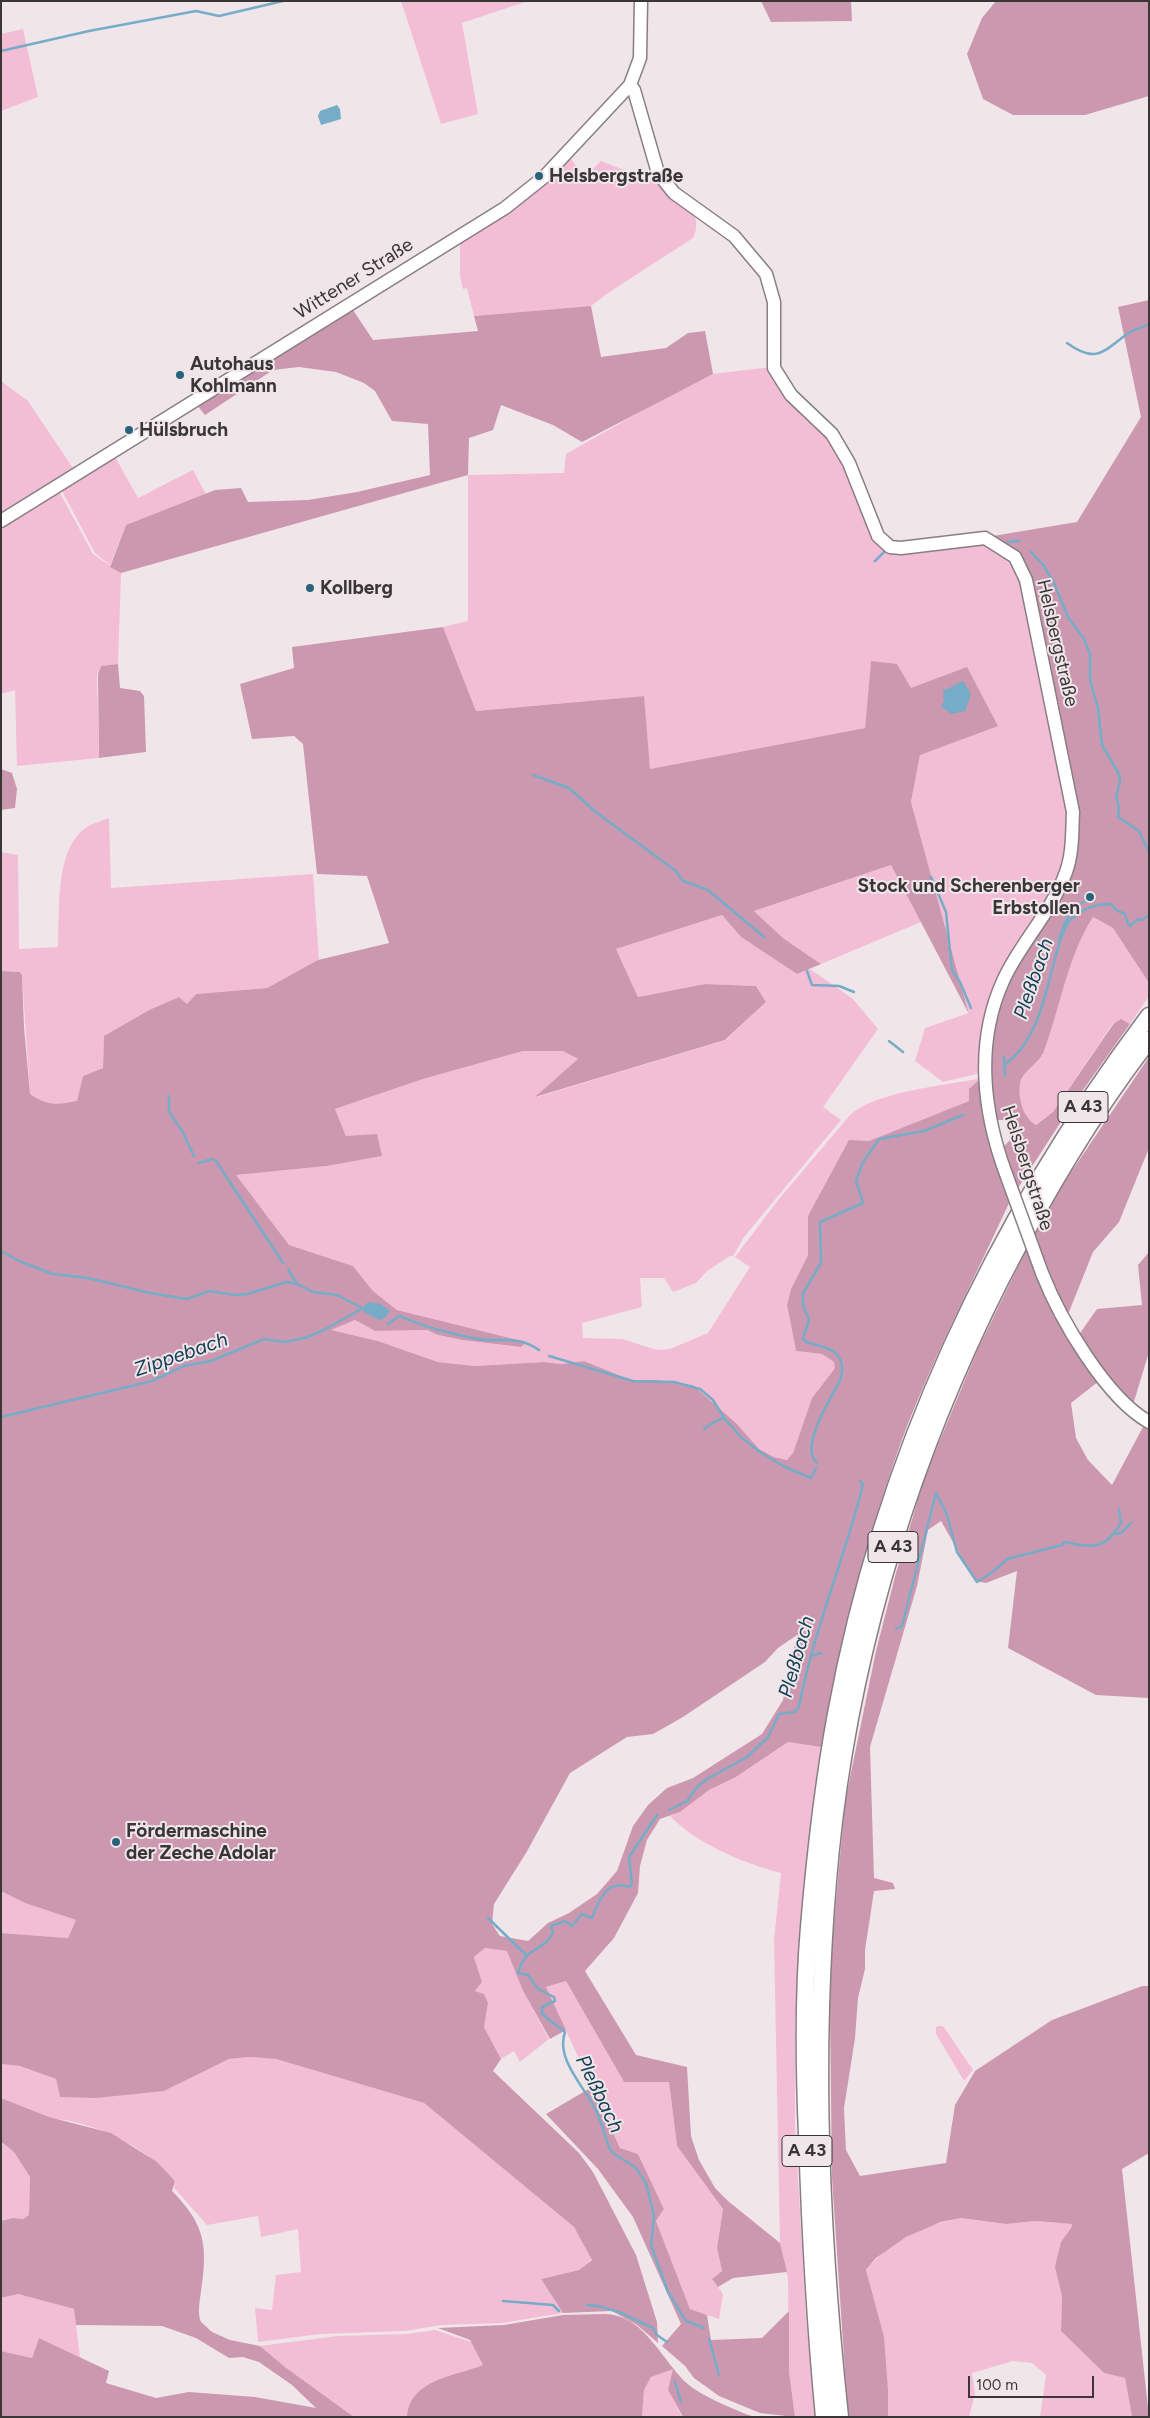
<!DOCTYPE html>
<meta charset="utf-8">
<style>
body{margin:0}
#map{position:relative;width:1150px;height:2418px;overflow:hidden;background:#f0e6ea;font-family:Figtree,sans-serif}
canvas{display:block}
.frame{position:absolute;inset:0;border:2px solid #3a3638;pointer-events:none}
.scale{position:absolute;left:968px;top:2376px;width:126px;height:22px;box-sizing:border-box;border:2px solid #3a3638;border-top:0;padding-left:6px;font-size:15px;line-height:18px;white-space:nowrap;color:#3a3638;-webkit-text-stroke:4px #f0e6ea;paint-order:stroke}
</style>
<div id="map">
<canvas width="1150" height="2418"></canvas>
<div class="frame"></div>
<div class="scale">100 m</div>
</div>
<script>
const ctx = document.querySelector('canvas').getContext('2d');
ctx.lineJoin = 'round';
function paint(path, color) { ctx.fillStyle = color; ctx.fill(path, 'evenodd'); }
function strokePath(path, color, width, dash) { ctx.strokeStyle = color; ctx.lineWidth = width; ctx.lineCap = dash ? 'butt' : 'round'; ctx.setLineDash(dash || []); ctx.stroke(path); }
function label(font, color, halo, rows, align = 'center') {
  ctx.font = font + ' Figtree,sans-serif'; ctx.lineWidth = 4; ctx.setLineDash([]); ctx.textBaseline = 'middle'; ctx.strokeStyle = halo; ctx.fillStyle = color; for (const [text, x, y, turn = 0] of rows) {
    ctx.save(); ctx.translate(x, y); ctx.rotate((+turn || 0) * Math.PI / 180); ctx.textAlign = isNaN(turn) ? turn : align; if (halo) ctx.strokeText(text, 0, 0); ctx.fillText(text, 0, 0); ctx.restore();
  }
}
const green = new Path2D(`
 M 401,1 L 528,1 L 462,23 L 478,114 L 441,124 Z
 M 23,29 L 38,97 L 1,111 L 1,34 Z
 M 570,158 L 585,177 L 601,161 C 627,172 715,198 693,238 L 608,293 L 591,306 L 474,316 L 467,288 L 463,289 L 460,276 L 460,241 Z
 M 771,367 L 828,434 L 885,547 L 985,540 L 1013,559 L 1024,581 L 1071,812 L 1071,845 L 981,1073 L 943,1082 L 915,1061 L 925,1028 L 969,1013 L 911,802 L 920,755 L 911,689 L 897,665 L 871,661 L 865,728 L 650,769 L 643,696 L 476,711 L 443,627 L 468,621 L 468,475 L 564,473 L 566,454 L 661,400 L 713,374 Z
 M 1,381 L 28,401 L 73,468 L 1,513 Z
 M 114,455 L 138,498 L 193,470 L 206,494 L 126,525 L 110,565 L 95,553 L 61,489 Z
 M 59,491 L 93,554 L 121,573 L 118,664 L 101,666 L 97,674 L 99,758 L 17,766 L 15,690 L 1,694 L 1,528 Z
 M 109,818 L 111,888 L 313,874 L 319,960 L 267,988 L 196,994 L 187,1004 L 179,997 L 149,1010 L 104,1036 L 103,1068 L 83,1076 L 77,1102 C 56,1105 48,1106 30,1094 L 22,975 L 20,972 L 1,971 L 1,852 L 18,855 L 19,949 L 58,947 C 60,912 54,848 87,827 C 93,823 102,821 109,818 Z
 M 891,865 L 921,922 L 821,964 L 783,938 L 754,911 Z
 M 722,915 L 741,937 L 797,974 L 810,969 L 853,999 L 878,1029 L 823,1107 L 841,1120 L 744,1237 L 733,1256 L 730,1256 L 707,1271 L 696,1283 L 673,1292 L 664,1278 L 640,1278 L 642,1307 L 582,1323 L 583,1338 L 622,1339 L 657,1350 L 670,1349 L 708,1333 L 750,1267 L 735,1257 L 779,1199 L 850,1115 C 876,1091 945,1086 981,1078 L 969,1101 L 869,1141 L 808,1216 L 808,1255 L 791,1289 L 787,1305 L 796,1351 L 822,1354 L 835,1362 L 835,1368 L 812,1398 L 793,1453 L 788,1460 L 774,1457 L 759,1449 L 737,1424 L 693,1385 L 655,1380 L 631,1380 L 584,1361 L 562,1364 L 544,1362 L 475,1366 L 438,1362 L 378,1341 L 330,1330 L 355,1320 L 375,1331 L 427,1330 L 438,1335 L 462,1340 L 520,1347 L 525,1342 L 397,1310 L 373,1291 L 353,1266 L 289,1245 L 235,1175 L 327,1166 L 381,1156 L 346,1136 L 335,1109 L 423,1079 L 523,1051 L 563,1051 L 578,1059 L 537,1097 L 726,1040 L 766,1002 L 756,986 L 705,984 L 638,997 L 616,949 Z
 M 1093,917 L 1113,928 L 1149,983 L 1149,996 L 1130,1024 L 1121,1019 L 1113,1023 L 1053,1112 L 1035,1125 C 1023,1118 1018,1098 1020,1084 C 1021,1072 1040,1063 1044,1051 C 1061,1006 1067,958 1093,917 Z
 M 788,1742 L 821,1747 L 814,1792 L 795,2022 L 795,2126 L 806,2317 L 815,2417 L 795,2417 L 789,2371 L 788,2278 L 780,2243 L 774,1940 L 781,1873 C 745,1864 695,1843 670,1816 L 680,1812 L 709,1790 L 736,1777 Z
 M 1,1891 L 25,1903 L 76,1920 L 68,1938 L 1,1933 Z
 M 485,1948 L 507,1951 L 523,1991 L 549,2039 L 520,2062 L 514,2051 L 501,2059 L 484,2027 L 488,2004 L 483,1994 L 475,1991 L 482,1982 L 474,1957 Z
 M 566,1981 L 624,2082 L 669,2082 L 677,2146 L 723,2209 L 717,2248 L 722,2271 L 712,2279 L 723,2294 L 719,2319 L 690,2309 L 656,2221 L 664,2209 L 638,2154 L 620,2148 L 546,1987 Z
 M 940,2026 L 944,2027 L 973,2070 L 964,2081 L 936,2034 L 936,2027 Z
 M 249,2057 L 276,2059 L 424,2103 L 574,2227 L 592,2259 L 579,2270 L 541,2279 L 563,2313 L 502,2323 L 441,2325 L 405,2331 L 320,2334 L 258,2342 L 255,2308 L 272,2310 L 276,2275 L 301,2272 L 298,2229 L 261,2237 L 258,2216 L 207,2225 L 174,2188 L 175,2181 C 146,2150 115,2132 74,2122 C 66,2119 56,2120 48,2117 C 32,2111 17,2104 1,2098 L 1,2064 L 20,2066 L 56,2079 L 60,2097 L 164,2091 L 229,2059 Z
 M 1,2143 L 14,2152 L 30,2177 L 29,2215 L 23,2219 L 13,2218 L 1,2221 Z
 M 961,2218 L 1006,2224 L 1036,2221 L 1072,2224 L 1056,2267 L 1062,2296 L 1061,2331 L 1104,2373 L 1125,2378 L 1132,2417 L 1040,2417 L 1046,2375 L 1032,2363 L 1013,2361 L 972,2373 L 975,2394 L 969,2417 L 888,2417 L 888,2390 L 866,2271 C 888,2241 925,2225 961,2218 Z
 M 18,2294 L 74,2309 L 80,2357 L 39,2338 L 32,2358 L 1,2351 L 1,2298 Z
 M 435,2330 L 471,2342 L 484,2365 C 455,2375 411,2379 407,2417 L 354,2417 L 285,2367 L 260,2346 L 338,2336 L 407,2334 Z
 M 674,2368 L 668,2390 L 682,2417 L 642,2417 L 644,2390 L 651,2377 Z`);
const forest = new Path2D(`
 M 761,1 L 851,1 L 852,21 L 771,22 Z
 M 996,1 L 1149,1 L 1149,96 L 1085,115 L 1013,115 L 983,99 L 967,54 L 982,18 Z
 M 1149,300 L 1149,983 L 1113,928 L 1093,917 C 1067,958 1061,1006 1044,1051 C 1040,1063 1021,1072 1020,1084 C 1018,1098 1023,1118 1036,1125 L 1053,1112 L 1114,1023 L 1121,1019 L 1130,1024 L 1066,1114 L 1018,1188 L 1004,1160 L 1001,1149 L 1010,1140 L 1006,1120 L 993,1120 L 990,1045 L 997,1010 L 1009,980 L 1075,844 L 1016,556 L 987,537 L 1077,522 L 1141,417 L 1118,307 Z
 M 591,306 L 601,357 L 666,348 L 688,333 L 705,331 L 713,374 L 582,442 L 553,425 L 501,405 L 493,430 L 469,438 L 468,475 L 121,573 L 110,567 L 126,525 L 215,490 L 241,488 L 248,502 L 308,500 L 357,492 L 430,475 L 428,424 L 392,421 L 375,391 L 364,383 L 336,372 L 299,367 L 273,370 L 205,415 L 197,405 L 353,310 L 373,340 L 478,331 L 474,316 Z
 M 443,627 L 476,711 L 644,696 L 650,769 L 865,728 L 871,661 L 897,664 L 911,688 L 967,667 L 998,726 L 920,755 L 911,802 L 969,1014 L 891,865 L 754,911 L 783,938 L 821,964 L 797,974 L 741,937 L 722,915 L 616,949 L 638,997 L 705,984 L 756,986 L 766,1002 L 725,1040 L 535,1097 L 578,1059 L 563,1051 L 523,1051 L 423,1079 L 335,1109 L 346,1136 L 377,1134 L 382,1156 L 327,1166 L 236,1175 L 289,1245 L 353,1266 L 373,1291 L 397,1310 L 526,1342 L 521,1347 L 462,1340 L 438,1335 L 427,1330 L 375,1331 L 355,1320 L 331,1330 L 378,1341 L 438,1362 L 475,1366 L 544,1362 L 562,1364 L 584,1361 L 631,1380 L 655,1380 L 693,1385 L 737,1424 L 759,1449 L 774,1457 L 787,1460 L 793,1453 L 812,1398 L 835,1368 L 834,1362 L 822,1354 L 796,1351 L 787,1305 L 791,1289 L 808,1255 L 808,1216 L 849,1140 L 869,1141 L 969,1101 L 969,1089 L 981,1078 C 981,1121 995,1163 1009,1203 C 975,1277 937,1350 907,1426 C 868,1530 843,1638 821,1747 L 788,1742 L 736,1777 L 709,1790 L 680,1812 L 660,1819 L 647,1840 L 640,1866 L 638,1893 L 614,1938 L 585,1971 L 636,2055 L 687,2067 L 691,2136 L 699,2160 L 715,2188 L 728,2201 L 780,2243 L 787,2272 L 733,2278 L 718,2287 L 712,2279 L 722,2271 L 717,2248 L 723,2209 L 677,2146 L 669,2082 L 624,2082 L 566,1981 L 546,1987 L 566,2030 L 550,2039 L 523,1991 L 507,1951 L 485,1948 L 474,1957 L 482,1982 L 475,1991 L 484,1994 L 488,2003 L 484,2027 L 501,2059 L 493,2071 L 579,2153 L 593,2172 L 636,2255 L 657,2322 L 658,2343 L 637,2325 L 612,2311 L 563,2313 L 541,2279 L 579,2270 L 592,2260 L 574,2227 L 424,2103 L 276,2059 L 249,2057 L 229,2059 L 164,2091 L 96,2098 L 60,2097 L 56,2079 L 20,2066 L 1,2064 L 1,1933 L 68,1938 L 76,1920 L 25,1903 L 1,1891 L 1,971 L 20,972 L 22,975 L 24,1027 L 30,1094 C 48,1106 56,1105 77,1101 L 83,1076 L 103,1068 L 104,1036 L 149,1010 L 179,997 L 187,1004 L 196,994 L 267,988 L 318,960 L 389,943 L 367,876 L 317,874 L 303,744 L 294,736 L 252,739 L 240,684 L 294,668 L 292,647 ZM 797,1635 L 783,1700 L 762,1734 L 693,1778 L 667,1788 L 648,1805 L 633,1826 L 617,1871 L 597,1894 L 569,1913 L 548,1923 L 528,1941 L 500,1936 L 492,1924 L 494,1904 L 526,1853 L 570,1773 L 627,1737 L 653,1734 L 683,1717 L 765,1662 L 778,1648 Z
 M 118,664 L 120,688 L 140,691 L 144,696 L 146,752 L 99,758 L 98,674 L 101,666 Z
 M 1,769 L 12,773 L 17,789 L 15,808 L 1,810 Z
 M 1149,1057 L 1149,1148 L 1119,1222 L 1093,1252 L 1067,1317 L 1035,1235 L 1061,1187 Z
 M 1027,1248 L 1099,1381 L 1071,1403 L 1076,1438 L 1088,1460 L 1112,1485 L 1143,1427 L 1149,1428 L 1149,1698 L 1096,1695 L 1008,1648 L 1017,1571 L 986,1583 L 975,1581 L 941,1521 L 928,1530 L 917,1586 L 870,1747 L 874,1878 L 893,1883 L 895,1889 L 874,1891 L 865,1950 L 865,1969 L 858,1998 L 855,2038 L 844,2108 L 846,2150 L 860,2176 L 946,2163 L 955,2105 L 975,2071 L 1052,2020 L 1142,1986 L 1149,1986 L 1149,2153 L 1122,2169 L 1149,2417 L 1132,2417 L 1125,2378 L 1104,2373 L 1061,2331 L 1062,2296 L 1055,2267 L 1061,2242 L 1071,2228 L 1072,2224 L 1036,2221 L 1006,2224 L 961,2218 L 941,2222 L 906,2237 L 876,2258 L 866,2270 L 884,2337 L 888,2390 L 888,2417 L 848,2417 L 832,2178 L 830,2008 L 832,1944 L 845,1802 L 876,1651 L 896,1573 L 925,1476 L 977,1351 Z
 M 1149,1252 L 1149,1352 L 1132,1408 L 1078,1336 L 1097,1309 L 1142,1305 L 1138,1265 Z
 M 592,2087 L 620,2148 L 638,2154 L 664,2209 L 656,2221 L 690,2309 L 707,2315 L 711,2340 L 762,2338 L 789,2311 L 789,2371 L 795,2417 L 760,2413 L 719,2396 L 694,2378 L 685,2366 L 662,2346 L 681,2324 L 633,2217 L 598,2169 L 546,2114 Z
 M 1,2098 L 49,2117 L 111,2133 L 157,2162 L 175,2181 L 172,2191 C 205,2224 208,2246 201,2291 C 200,2300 197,2313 201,2322 L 212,2332 L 230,2340 L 260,2346 L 285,2367 L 354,2417 L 1,2417 L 1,2351 L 32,2358 L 39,2338 L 109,2371 L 106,2383 L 156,2398 L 189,2392 L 255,2397 L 316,2408 L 292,2385 L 259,2362 L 243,2357 L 229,2358 L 196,2338 L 162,2326 L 76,2325 L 74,2309 L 18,2294 L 1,2298 L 1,2221 L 13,2218 L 23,2219 L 29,2215 L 30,2177 L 14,2152 L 1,2142 Z
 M 604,2314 C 645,2314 662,2362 689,2385 C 700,2395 741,2413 755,2417 L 683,2417 L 668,2390 L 673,2369 L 651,2377 L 644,2390 L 642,2417 L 407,2417 C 410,2379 455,2376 483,2365 L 470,2340 L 438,2328 L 504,2325 L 563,2315 Z`);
const water = new Path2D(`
 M 337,105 L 340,109 L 341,119 L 321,125 L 318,116 L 320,111 Z
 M 963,681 L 971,694 L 965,711 L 951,714 L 941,706 L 944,701 L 943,691 Z
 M 368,1302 L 381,1304 L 390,1311 L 386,1317 L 379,1320 L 364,1312 L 363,1308 Z`);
const stream = new Path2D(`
 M 1,51 L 89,31 L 196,11 L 219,16 L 283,1
 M 1067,343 C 1096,364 1103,352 1127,334 C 1133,330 1142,328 1149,324
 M 1008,542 L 1019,541
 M 1031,552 L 1044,566 L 1053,581 L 1068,617 L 1084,639 L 1090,654 L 1090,680 L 1098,708 L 1102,745 L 1119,774 L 1120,782 L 1116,797 L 1119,807 L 1118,817 L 1139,831 L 1149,852
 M 875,561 L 885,551
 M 533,775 L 569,788 L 597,813 L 676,871 L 683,881 L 708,890 L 764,937
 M 931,877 L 946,912 L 952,970 L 960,982 L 971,1008
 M 1059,940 C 1065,921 1069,909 1087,900
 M 807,971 L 812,985 L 839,986 L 854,992
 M 889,1041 L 903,1052
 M 1004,1057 L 1005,1076
 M 1005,1064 C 1037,1042 1045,995 1055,959 C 1058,947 1062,930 1070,920 C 1082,908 1095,904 1111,904 L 1116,910 L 1125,914 L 1128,924 L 1130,926 L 1138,919 L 1142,920 L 1149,915
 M 169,1096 L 169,1112 L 182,1131 L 194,1156
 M 199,1163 L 212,1159 L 216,1161 L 283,1263
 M 1,1251 L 21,1262 L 53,1274 L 88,1278 L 150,1293 L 187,1299 L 209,1291 L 234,1295 L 247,1294 L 287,1282 L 297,1284 L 313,1292 L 337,1295 L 362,1308
 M 288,1269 L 297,1284
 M 388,1324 L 399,1316 C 413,1321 428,1328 443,1331 C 457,1334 473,1340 488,1340 C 508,1340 522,1338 539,1350
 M 549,1356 L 633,1381 L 674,1382 L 700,1389 L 713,1400 L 724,1418 L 741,1437 L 760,1452 L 785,1467 L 811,1478 L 816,1468
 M 1,1417 L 152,1381 L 184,1366 L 211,1361 L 264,1339 L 285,1342 L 305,1338 L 324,1330 L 363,1308
 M 704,1429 L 716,1421 L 724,1418
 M 817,1463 C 798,1447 833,1396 841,1378 C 847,1350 828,1348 806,1342 L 803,1338 L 809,1320 L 803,1306 L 803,1293 L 821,1263 L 820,1222 L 863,1203 L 856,1181 L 863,1162 L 879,1139 L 924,1131 L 963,1115
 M 1115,1534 L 1121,1533 L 1131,1523
 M 896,1629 L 902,1626 L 936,1493 L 946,1512 L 957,1552 L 977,1582 L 994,1571 L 1007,1559 L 1062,1545 L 1065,1542 C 1093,1548 1105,1550 1121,1523 L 1119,1509
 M 811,1656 L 821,1653
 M 669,1810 L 687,1801 L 698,1786 L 707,1779 L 747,1757 L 768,1737 L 779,1714 L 795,1712 L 799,1707 C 813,1632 844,1560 863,1485 L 860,1481
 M 657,1815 L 629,1857 L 632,1884 L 630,1887 C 606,1879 599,1900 592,1918 L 582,1914 L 572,1926 L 565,1921 L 551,1926 L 553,1933 C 542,1953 526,1945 518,1973 L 528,1975 L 538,1989 L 554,1997 L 555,2001 L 542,2007 L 542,2014 L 565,2032 C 556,2058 581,2083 593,2105 C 601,2117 604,2135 610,2149 L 614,2154 L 635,2167 L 646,2183 L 654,2216 L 651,2245 L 668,2292 L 686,2321 L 704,2328
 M 488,1918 L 526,1955
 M 503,2301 L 553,2305 L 559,2311
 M 587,2305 L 598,2306 L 619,2312 L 653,2328 L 657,2335 L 667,2342
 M 709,2339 L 719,2375
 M 675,2382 L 681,2402`);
const secondary = new Path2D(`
 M 630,85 L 634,90 L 658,173 L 674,193 L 734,236 L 766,274 L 774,302 L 774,368 L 791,395 L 832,434 L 849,463 L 878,536 L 890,547 L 901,548 L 985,538 L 1015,557 L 1026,580 L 1073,812 C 1072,832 1073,853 1066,872 C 1052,912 1020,943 1003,981 C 975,1043 983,1112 1006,1174
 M 1,521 L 505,208 L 544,177 L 630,85 L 640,58 L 641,1
 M 1042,1273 C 1060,1319 1106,1398 1149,1422`);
const highway = new Path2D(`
 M 824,2417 C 815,2323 810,2229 807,2135 C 804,2066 803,1996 809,1927 C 815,1856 823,1784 836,1714 C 883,1458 993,1223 1149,1016
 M 840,2417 C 819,2219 811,2019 834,1821 C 857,1633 915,1450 1000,1281 C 1043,1197 1091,1115 1149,1040`);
const secondaryBridge = new Path2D(`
 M 1006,1174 L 1042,1273`);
const markers = [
 [539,176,5,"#29627b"],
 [180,375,5,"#29627b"],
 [129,430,5,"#29627b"],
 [310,588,5,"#29627b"],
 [1090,897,5,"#29627b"],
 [116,1842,5,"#29627b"]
];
const shields = [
 [1083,1107,50],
 [893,1547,50],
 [807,2151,50]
];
const shieldNames = [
 ["A 43",1083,1107],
 ["A 43",893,1547],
 ["A 43",807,2151]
];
const poiNames = [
 ["Helsbergstraße",549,176],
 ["Autohaus",190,364],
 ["Kohlmann",190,386],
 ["Hülsbruch",139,430],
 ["Kollberg",320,588],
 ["Stock und Scherenberger",1080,886,"right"],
 ["Erbstollen",1080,908,"right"],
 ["Fördermaschine",126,1831],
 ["der Zeche Adolar",126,1853]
];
const streetNames = [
 ["Wittener Straße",354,279,-32],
 ["Helsbergstraße",1057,643,77],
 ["Helsbergstraße",1027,1168,72]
];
const waterNames = [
 ["Pleßbach",1034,979,-71],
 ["Zippebach",181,1355,-19],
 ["Pleßbach",797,1657,-74],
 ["Pleßbach",599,2094,64]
];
paint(green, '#f3bdd5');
paint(forest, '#cc98af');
paint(water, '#75acc7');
strokePath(stream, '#75acc7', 2.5);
strokePath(secondary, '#887e82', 15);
strokePath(highway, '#887e82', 19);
strokePath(secondary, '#fff', 12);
strokePath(highway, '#fff', 16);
strokePath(secondaryBridge, '#887e82', 15, []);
strokePath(secondaryBridge, '#fff', 12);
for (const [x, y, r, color] of markers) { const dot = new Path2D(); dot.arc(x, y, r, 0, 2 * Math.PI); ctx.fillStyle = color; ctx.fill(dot); strokePath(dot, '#f0e6ea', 2); }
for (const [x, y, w] of shields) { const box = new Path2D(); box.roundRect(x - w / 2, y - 15.5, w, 31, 4); ctx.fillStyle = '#f0e6ea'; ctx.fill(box); strokePath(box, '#3a3638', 1); }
label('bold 18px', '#3a3638', null, shieldNames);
label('bold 19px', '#3a3638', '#f0e6ea', poiNames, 'left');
label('19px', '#3a3638', '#f0e6ea', streetNames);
label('italic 20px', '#124155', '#f0e6ea', waterNames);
</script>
